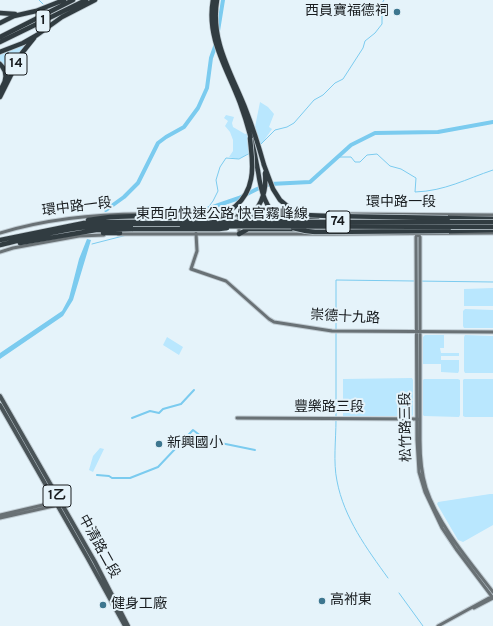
<!DOCTYPE html>
<meta charset="utf-8">
<style>
body{margin:0}
canvas{display:block;background:#e5f3fa}
</style>
<canvas width="493" height="626"></canvas>
<script>
const ctx = document.querySelector('canvas').getContext('2d');
ctx.lineJoin = 'round';
function paint(path, color) { ctx.fillStyle = color; ctx.fill(path, 'evenodd'); }
function strokePath(path, color, width, dash) { ctx.strokeStyle = color; ctx.lineWidth = width; ctx.lineCap = dash ? 'butt' : 'round'; ctx.setLineDash(dash || []); ctx.stroke(path); }
function label(font, color, halo, rows, align = 'center') {
  ctx.font = font + ' Overpass,"Noto Sans TC",sans-serif'; ctx.lineWidth = 4; ctx.setLineDash([]); ctx.textBaseline = 'middle'; ctx.strokeStyle = halo; ctx.fillStyle = color; for (const [text, x, y, turn = 0] of rows) {
    ctx.save(); ctx.translate(x, y); ctx.rotate((+turn || 0) * Math.PI / 180); ctx.textAlign = isNaN(turn) ? turn : align; if (halo) ctx.strokeText(text, 0, 0); ctx.fillText(text, 0, 0); ctx.restore();
  }
}
const green = new Path2D(`
 M 28,41 L 21,51 L 8,80 L 3,64 L 0,62 L 0,52 Z
 M 260,102 L 268,107 L 274,114 L 269,127 L 272,129 L 263,142 L 243,157 L 237,159 L 229,157 L 233,151 L 233,140 L 230,132 L 225,126 L 228,121 L 224,118 L 226,115 L 234,117 L 232,123 L 233,127 L 245,134 L 254,132 Z
 M 493,288 L 493,306 L 464,306 L 464,289 Z
 M 465,309 L 493,310 L 493,328 L 464,328 L 463,326 L 463,311 Z
 M 425,335 L 444,335 L 444,348 L 440,348 L 441,353 L 459,353 L 459,356 L 441,356 L 441,360 L 459,360 L 459,371 L 458,373 L 441,372 L 441,364 L 423,364 L 423,337 Z
 M 465,335 L 493,336 L 493,373 L 465,373 L 464,371 L 464,337 Z
 M 167,337 L 183,347 L 179,355 L 163,345 Z
 M 412,378 L 413,380 L 413,415 L 412,416 L 343,416 L 343,379 Z
 M 424,379 L 458,379 L 460,380 L 460,415 L 459,417 L 424,416 L 423,415 L 423,380 Z
 M 464,379 L 493,379 L 493,417 L 465,417 L 463,416 L 463,380 Z
 M 100,448 L 104,449 L 93,472 L 89,470 L 93,456 Z
 M 490,494 L 493,494 L 493,525 L 463,542 L 458,540 L 437,504 L 438,502 Z`);
const water = new Path2D(`
 M 87,239 L 91,240 L 73,300 L 63,316 L 0,359 L 0,353 L 62,311 L 69,298 L 79,259 Z`);
const stream = new Path2D(`
 M 39,0 L 43,4
 M 260,145 L 275,130 L 287,127 L 294,123 L 314,100 L 323,95 L 335,83 L 343,79 L 363,48 L 365,41 L 375,33 L 382,24 L 382,3 L 384,0
 M 339,157 L 351,157 L 355,162 L 360,162 L 367,155 L 377,154 L 390,166 L 401,169 L 416,178 L 415,192 C 445,191 466,179 493,170
 M 196,214 L 207,209 L 213,201 L 218,191 L 216,180 L 220,167 L 226,158 L 239,159 L 250,153
 M 92,244 L 127,235
 M 336,329 L 336,280 L 493,282
 M 336,332 L 336,417
 M 336,420 C 336,440 333,462 337,481 C 344,518 367,549 388,578
 M 399,593 L 423,626`);
const canal = new Path2D(`
 M 132,418 L 150,411 L 159,413 L 163,409 L 181,404 L 194,390
 M 97,475 L 109,476 L 112,478 L 130,478 L 158,467 L 193,430 L 206,440 L 255,450`);
const river = new Path2D(`
 M 218,31 L 223,0
 M 207,209 L 239,198 L 257,189 L 270,184 L 310,182 L 351,145 L 375,133 L 438,132 L 493,122
 M 106,210 L 124,197 L 138,183 L 158,143 L 166,137 L 184,127 L 198,108 L 207,88 L 211,58 L 216,44`);
const secondary = new Path2D(`
 M 347,214 L 493,215
 M 169,215 L 217,215
 M 223,215 L 301,215
 M 239,215 L 239,234
 M 0,233 C 46,219 95,214 143,214
 M 196,233 L 197,251 L 191,269 L 226,281 L 269,319 L 274,322 L 332,331 L 493,332
 M 418,233 L 416,237 L 417,440 L 419,472 L 425,492 L 442,528 L 456,549 L 493,598
 M 118,234 L 334,234 L 493,233
 M 418,234 L 420,237 L 420,440 C 420,456 421,472 426,488 C 438,525 470,562 493,592
 M 0,252 L 13,248 L 79,236 L 104,235
 M 237,418 L 418,419
 M 0,515 L 56,502
 M 0,518 L 58,505 L 60,502
 M 474,608 L 493,598
 M 438,626 L 489,598 L 493,598`);
const primary = new Path2D(`
 M 0,396 L 95,562 L 128,626
 M 0,405 L 87,557 L 125,626`);
const highway = new Path2D(`
 M 213,0 C 206,38 227,68 240,103 C 248,125 254,148 258,171
 M 217,0 C 210,41 232,74 246,110 C 253,128 259,147 264,165
 M 0,13 L 15,14
 M 0,23 L 14,16 L 36,11 L 64,0
 M 0,37 L 73,0
 M 0,42 L 86,0
 M 0,52 L 23,43 L 37,35 L 62,17 L 95,0
 M 0,64 C 8,72 7,81 0,90
 M 0,97 L 22,53 L 34,38
 M 239,215 L 249,219 L 317,219
 M 448,218 L 493,219
 M 88,220 L 110,217 L 170,215
 M 449,231 L 493,230
 M 103,233 L 120,233
 M 239,234 L 248,229 L 318,229
 M 0,240 L 84,223 L 110,222 L 182,222
 M 20,243 L 96,230 L 133,229
 M 0,245 C 33,237 66,228 99,226 C 127,224 155,226 182,226`);
const highwayBridge = new Path2D(`
 M 264,165 L 273,189 L 280,200 L 292,210 L 304,215 L 329,216 L 448,218
 M 258,171 C 261,192 265,208 282,222
 M 140,218 L 207,218 C 229,216 247,201 251,179 C 254,166 251,151 250,138
 M 182,222 L 493,222
 M 243,222 C 260,211 267,193 265,173
 M 182,226 L 493,227
 M 293,228 L 306,231 L 315,232 L 449,231
 M 133,229 L 219,229 L 227,228`);
const markers = [
 [397,12,4,"#3d768f"],
 [159,444,4,"#3d768f"],
 [322,601,4,"#3d768f"],
 [103,605,4,"#3d768f"]
];
const shields = [
 [43,21,14],
 [16,64,22],
 [338,222,24],
 [57,496,28]
];
const shieldNames = [
 ["1",43,21],
 ["14",16,64],
 ["74",338,222],
 ["1乙",57,496]
];
const poiNames = [
 ["西員寶福德祠",389,12,"right"],
 ["新興國小",167,444],
 ["高祔東",330,601],
 ["健身工廠",111,605]
];
const streetNames = [
 ["環中路一段",401,203],
 ["環中路一段",77,208,-7],
 ["東西向快速公路 快官霧峰線",222,215],
 ["崇德十九路",345,318,3],
 ["豐樂路三段",329,408],
 ["松竹路三段",407,427,-91],
 ["中清路二段",98,547,61]
];
paint(green, '#b9e7fe');
paint(water, '#7bcbef');
strokePath(stream, '#7bcbef', 1);
strokePath(canal, '#7bcbef', 2);
strokePath(river, '#7bcbef', 4);
strokePath(secondary, '#c0ccd3', 5);
strokePath(primary, '#c0ccd3', 6);
strokePath(highway, '#c0ccd3', 6);
strokePath(secondary, '#697175', 3);
strokePath(primary, '#4a5458', 4);
strokePath(highway, '#313c41', 4.5);
strokePath(highwayBridge, '#c0ccd3', 6, []);
strokePath(highwayBridge, '#313c41', 4.5);
for (const [x, y, r, color] of markers) { const dot = new Path2D(); dot.arc(x, y, r, 0, 2 * Math.PI); ctx.fillStyle = color; ctx.fill(dot); strokePath(dot, '#e5f3fa', 1.5); }
for (const [x, y, w] of shields) { const box = new Path2D(); box.roundRect(x - w / 2, y - 11, w, 22, 3); ctx.fillStyle = '#e5f3fa'; ctx.fill(box); strokePath(box, '#181c1f', 1); }
label('bold 13px', '#181c1f', null, shieldNames);
label('14px', '#181c1f', '#e5f3fa', poiNames, 'left');
label('14px', '#181c1f', '#e5f3fa', streetNames);
</script>
